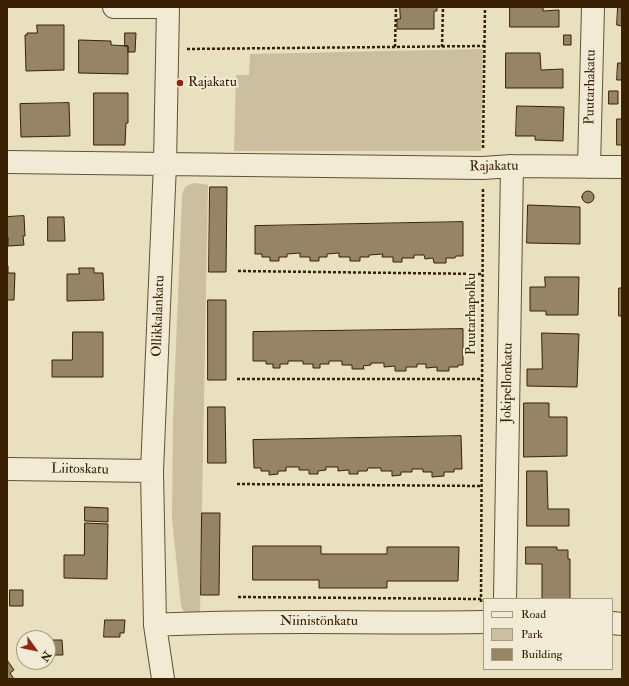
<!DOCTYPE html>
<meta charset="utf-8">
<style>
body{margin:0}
#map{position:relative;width:629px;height:686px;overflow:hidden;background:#e9e0bf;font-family:"IM FELL Double Pica",serif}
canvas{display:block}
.frame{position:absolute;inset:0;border:8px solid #3a2003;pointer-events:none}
.legend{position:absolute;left:483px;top:598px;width:130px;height:72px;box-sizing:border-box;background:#f1ebd5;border:1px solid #a89a81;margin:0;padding:5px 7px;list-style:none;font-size:12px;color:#3a2003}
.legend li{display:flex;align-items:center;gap:8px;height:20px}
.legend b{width:20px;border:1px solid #a89a81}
.north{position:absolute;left:16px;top:630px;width:40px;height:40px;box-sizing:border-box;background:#f1ebd5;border:1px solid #a89a81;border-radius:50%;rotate:123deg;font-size:11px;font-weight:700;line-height:16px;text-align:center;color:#3a2003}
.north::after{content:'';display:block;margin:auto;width:14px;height:18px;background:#8f2418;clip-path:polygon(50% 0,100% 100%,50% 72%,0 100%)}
</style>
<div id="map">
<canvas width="629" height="686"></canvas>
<div class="frame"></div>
<ul class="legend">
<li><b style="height:5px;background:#f1ebd5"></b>Road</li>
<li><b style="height:11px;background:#cbbf9f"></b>Park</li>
<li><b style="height:11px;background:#958465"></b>Building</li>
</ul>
<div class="north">N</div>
</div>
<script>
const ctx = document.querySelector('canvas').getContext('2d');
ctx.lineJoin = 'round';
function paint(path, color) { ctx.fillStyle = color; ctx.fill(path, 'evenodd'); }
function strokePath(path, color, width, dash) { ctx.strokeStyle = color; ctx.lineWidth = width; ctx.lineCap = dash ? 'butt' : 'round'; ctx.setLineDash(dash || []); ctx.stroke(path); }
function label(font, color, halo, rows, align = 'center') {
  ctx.font = font + ' "IM FELL Double Pica",serif'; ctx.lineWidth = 4; ctx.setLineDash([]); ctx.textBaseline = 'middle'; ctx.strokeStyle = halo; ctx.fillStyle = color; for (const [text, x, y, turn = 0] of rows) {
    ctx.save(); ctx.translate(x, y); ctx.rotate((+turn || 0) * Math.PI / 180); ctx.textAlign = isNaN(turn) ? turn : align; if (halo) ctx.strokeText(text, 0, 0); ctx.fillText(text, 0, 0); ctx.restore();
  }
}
const green = new Path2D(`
 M 483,49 L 481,151 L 234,151 L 236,75 L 249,75 L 250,54 Z
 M 195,183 L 208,185 L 200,615 C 190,614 184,616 181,605 L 172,518 L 173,418 L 182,197 C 184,187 185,185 195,183 Z`);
const building = new Path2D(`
 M 400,7 L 437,7 L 437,11 L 434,11 L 434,29 L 397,29 L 397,19 L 400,19 Z
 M 510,7 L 543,7 L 543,11 L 559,10 L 559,27 L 510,27 Z
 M 618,7 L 622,7 L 622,26 L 617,25 Z
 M 37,25 L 64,25 L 64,70 L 26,71 L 25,35 L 27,35 L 27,33 L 37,33 Z
 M 125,33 L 136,33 L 135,52 L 128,52 L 128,46 L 125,46 Z
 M 564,35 L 571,35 L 571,45 L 564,45 Z
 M 79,40 L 111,41 L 111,45 L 128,46 L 128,74 L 79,73 Z
 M 506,53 L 540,53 L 541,70 L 563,69 L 563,88 L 506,88 Z
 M 618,63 L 622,63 L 622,80 L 617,80 Z
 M 609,91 L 618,91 L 618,104 L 609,104 Z
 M 94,93 L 128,93 L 128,123 L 126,123 L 125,145 L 94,145 Z
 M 69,103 L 70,136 L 21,137 L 20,104 Z
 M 517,106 L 564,107 L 563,141 L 535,140 L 535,136 L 516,136 Z
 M 617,119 L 622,119 L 622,145 L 617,145 Z
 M 210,187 L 227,187 L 226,272 L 209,272 Z
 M582 197a6 6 0 1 1 12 0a6 6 0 1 1-12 0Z
 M 528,205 L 580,207 L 580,244 L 527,243 Z
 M 24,216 L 25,236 L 23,236 L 24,245 L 8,246 L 8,237 L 7,237 L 7,217 Z
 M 48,217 L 64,217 L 65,241 L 48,241 Z
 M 463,222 L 463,256 L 456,256 L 455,258 L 446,258 L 446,263 L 434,263 L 433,258 L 425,259 L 424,255 L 414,255 L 414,258 L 402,258 L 402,262 L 393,262 L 393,257 L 382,257 L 383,254 L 369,255 L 369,257 L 360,257 L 360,261 L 350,261 L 350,257 L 339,257 L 339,253 L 327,254 L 327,257 L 319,257 L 319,261 L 310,261 L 310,257 L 300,257 L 300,253 L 287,254 L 287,257 L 279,257 L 279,261 L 270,261 L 270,257 L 262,257 L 262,254 L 255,254 L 255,226 Z
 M 7,266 L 8,266 L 8,273 L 15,273 L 14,300 L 7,300 Z
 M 79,268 L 94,268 L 94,273 L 103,273 L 104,300 L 67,301 L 67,274 L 79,274 Z
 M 545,277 L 579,277 L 578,315 L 546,315 L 546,311 L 530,311 L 530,287 L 545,287 Z
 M 619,288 L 622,288 L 622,316 L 619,316 Z
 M 208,300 L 226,300 L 226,380 L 208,380 Z
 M 463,329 L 463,365 L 458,365 L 458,367 L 449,367 L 449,371 L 437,371 L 437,367 L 426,368 L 426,364 L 417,364 L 417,367 L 406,367 L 406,371 L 395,371 L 395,366 L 384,367 L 384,363 L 371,363 L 371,365 L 363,366 L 364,369 L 352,369 L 352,365 L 342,365 L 342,361 L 329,361 L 329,364 L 320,364 L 320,368 L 313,368 L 313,364 L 303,364 L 303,361 L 288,361 L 288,364 L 280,364 L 280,368 L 273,368 L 273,364 L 266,364 L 266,361 L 253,361 L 253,332 Z
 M 73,332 L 103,332 L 103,377 L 52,377 L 52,360 L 72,360 Z
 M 542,333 L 579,334 L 577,387 L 527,386 L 527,369 L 542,369 Z
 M 524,403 L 549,403 L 549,417 L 567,417 L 567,456 L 524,457 Z
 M 208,407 L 225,407 L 226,463 L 208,463 Z
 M 461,436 L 462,469 L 454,469 L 454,472 L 444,472 L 444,476 L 432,477 L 432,472 L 423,472 L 423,469 L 412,469 L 412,472 L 401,472 L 401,475 L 392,476 L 392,471 L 381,471 L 381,468 L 368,468 L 367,471 L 358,471 L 358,474 L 349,474 L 349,470 L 338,471 L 338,467 L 326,467 L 326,470 L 318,471 L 318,474 L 309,474 L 309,470 L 299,470 L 299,467 L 286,467 L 286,471 L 278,471 L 278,474 L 269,475 L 269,471 L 261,471 L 261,468 L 254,468 L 253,440 Z
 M 527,471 L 547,471 L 548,509 L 569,509 L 569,526 L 527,526 Z
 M 85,507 L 108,508 L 108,522 L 85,521 Z
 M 202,513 L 220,513 L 219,595 L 201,595 Z
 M 85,523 L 108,524 L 107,579 L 64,578 L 64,555 L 84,555 Z
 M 253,546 L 321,546 L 321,554 L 387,554 L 387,547 L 459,547 L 458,581 L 387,581 L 387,588 L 319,588 L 319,580 L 253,580 Z
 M 526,547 L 557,547 L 557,550 L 568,550 L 568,559 L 570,559 L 570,599 L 542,599 L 542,564 L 526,564 Z
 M 10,590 L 23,590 L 23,606 L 10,606 Z
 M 105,620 L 125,620 L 124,633 L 120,633 L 120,637 L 104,637 Z
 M 37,637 L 50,637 L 51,655 L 48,656 L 48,638 L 37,638 Z
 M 53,640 L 62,640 L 63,655 L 54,655 Z
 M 7,660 L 14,670 L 10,673 L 14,679 L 7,679 Z`);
const path = new Path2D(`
 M 395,47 L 396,7
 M 442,47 L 443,7
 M 187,49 L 484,46
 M 483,148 L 485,7
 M 238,271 L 483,274
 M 237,379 L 482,379
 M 237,484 L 482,486
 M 238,597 L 481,599
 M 481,602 L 483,187`);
const minor = new Path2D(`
 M 114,7 L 168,7
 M 7,162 L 483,168 L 512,166 L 622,167
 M 589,167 L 593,7
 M 7,469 L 152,471
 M 505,599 L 512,166
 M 612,623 L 622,624
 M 155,625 C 264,619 374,624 484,622
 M 163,679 L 155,625 L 152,471 L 165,164 L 168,7`);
const markers = [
 [180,83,4,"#8f2418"]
];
const poiNames = [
 ["Rajakatu",188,83]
];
const streetNames = [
 ["Puutarhakatu",591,87,-89],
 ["Rajakatu",494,167,-1],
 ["Puutarhapolku",472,314,-90],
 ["Ollikkalankatu",159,316,-88],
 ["Jokipellonkatu",508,383,-89],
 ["Liitoskatu",80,470,1],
 ["Niinistönkatu",319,622]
];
paint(green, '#cbbf9f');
paint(building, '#958465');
strokePath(building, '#3a2003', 1);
strokePath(minor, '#665032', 24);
strokePath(path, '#3a2003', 2.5, [3, 2]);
strokePath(minor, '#f1ebd5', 22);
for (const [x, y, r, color] of markers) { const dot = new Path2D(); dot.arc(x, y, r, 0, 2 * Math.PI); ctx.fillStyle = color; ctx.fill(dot); strokePath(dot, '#f1ebd5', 1.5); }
label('14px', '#3a2003', '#f1ebd5', poiNames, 'left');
label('14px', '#3a2003', '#f1ebd5', streetNames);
</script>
